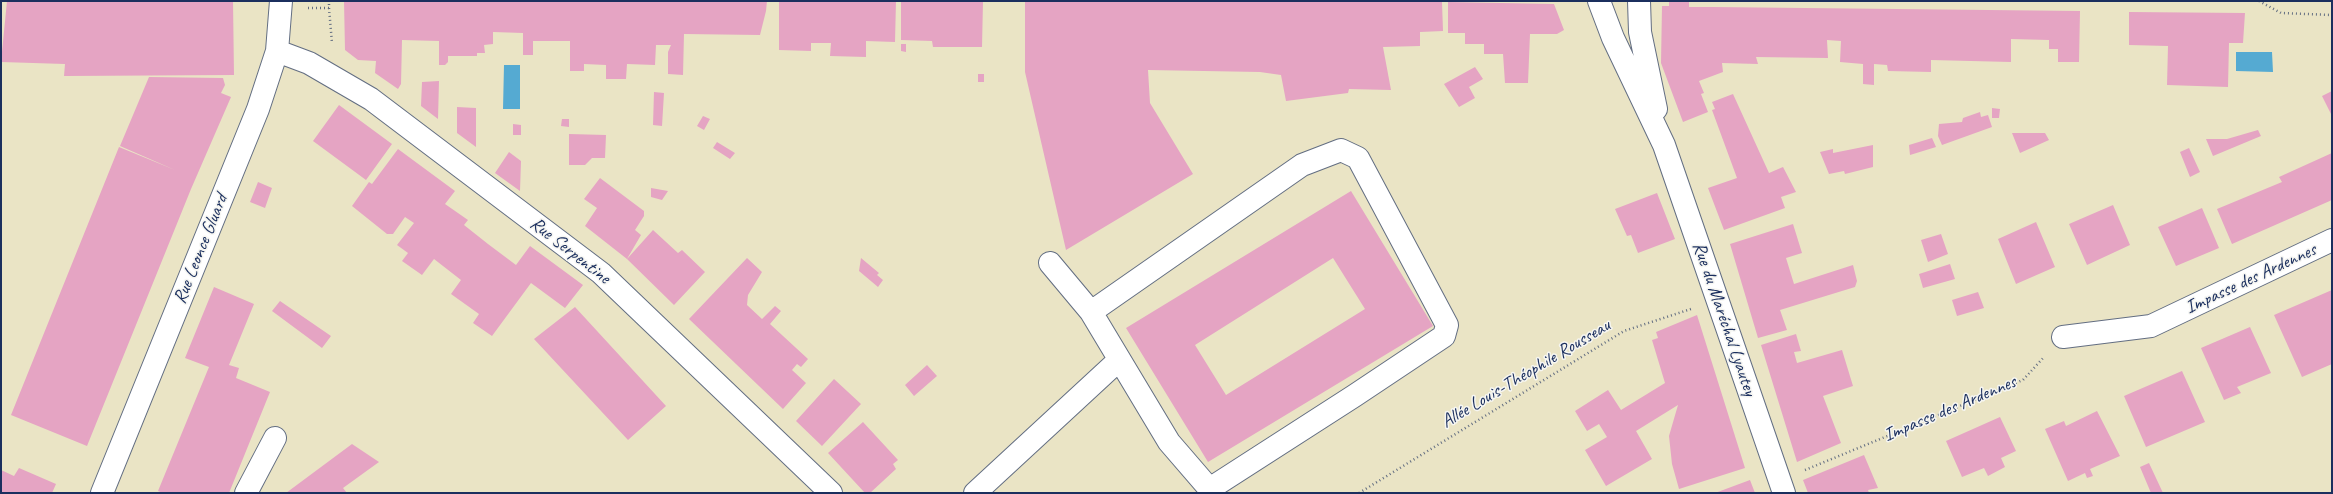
<!DOCTYPE html>
<meta charset="utf-8">
<style>
body{margin:0}
#map{position:relative;width:2333px;height:494px;overflow:hidden;background:#eae4c5;font-family:Caveat,sans-serif}
canvas{display:block}
.frame{position:absolute;inset:0;border:2px solid #1b2f5e;pointer-events:none}
</style>
<div id="map">
<canvas width="2333" height="494"></canvas>
<div class="frame"></div>
</div>
<script>
const ctx = document.querySelector('canvas').getContext('2d');
ctx.lineJoin = 'round';
function paint(path, color) { ctx.fillStyle = color; ctx.fill(path, 'evenodd'); }
function strokePath(path, color, width, dash) { ctx.strokeStyle = color; ctx.lineWidth = width; ctx.lineCap = dash ? 'butt' : 'round'; ctx.setLineDash(dash || []); ctx.stroke(path); }
function label(font, color, halo, rows, align = 'center') {
  ctx.font = font + ' Caveat,sans-serif'; ctx.lineWidth = 3; ctx.setLineDash([]); ctx.textBaseline = 'middle'; ctx.strokeStyle = halo; ctx.fillStyle = color; for (const [text, x, y, turn = 0] of rows) {
    ctx.save(); ctx.translate(x, y); ctx.rotate((+turn || 0) * Math.PI / 180); ctx.textAlign = isNaN(turn) ? turn : align; if (halo) ctx.strokeText(text, 0, 0); ctx.fillText(text, 0, 0); ctx.restore();
  }
}
const water = new Path2D(`
 M 2236,52 L 2272,52 L 2273,72 L 2236,71 Z
 M 504,65 L 520,65 L 520,109 L 503,109 Z`);
const building = new Path2D(`
 M 7,1 L 233,1 L 234,75 L 64,76 L 65,64 L 1,62 Z
 M 344,1 L 767,1 L 766,11 L 760,35 L 684,34 L 683,75 L 668,74 L 668,52 L 671,45 L 656,45 L 655,65 L 627,64 L 626,79 L 606,79 L 606,65 L 584,64 L 584,71 L 570,71 L 570,41 L 533,41 L 533,55 L 523,55 L 523,33 L 493,32 L 493,44 L 484,45 L 485,53 L 477,53 L 477,56 L 448,56 L 448,62 L 445,65 L 439,65 L 439,41 L 402,40 L 401,84 L 398,89 L 375,73 L 376,61 L 358,60 L 345,50 Z
 M 779,1 L 896,1 L 895,42 L 866,41 L 866,57 L 830,56 L 831,43 L 811,43 L 811,51 L 779,50 Z
 M 901,1 L 983,1 L 982,47 L 933,47 L 932,41 L 901,40 Z
 M 1025,1 L 1442,2 L 1443,31 L 1420,32 L 1420,46 L 1383,47 L 1391,90 L 1349,89 L 1348,93 L 1286,101 L 1281,75 L 1260,72 L 1148,70 L 1150,103 L 1193,174 L 1066,250 L 1025,72 Z
 M 1669,1 L 1689,1 L 1689,7 L 1713,7 L 2080,11 L 2079,62 L 2058,62 L 2058,49 L 2049,49 L 2049,40 L 2011,39 L 2011,62 L 1931,60 L 1931,72 L 1888,71 L 1887,65 L 1874,64 L 1874,85 L 1863,84 L 1863,64 L 1840,62 L 1841,41 L 1827,40 L 1828,58 L 1756,57 L 1758,64 L 1722,63 L 1723,72 L 1699,81 L 1704,93 L 1701,94 L 1708,112 L 1683,122 L 1661,63 L 1662,6 L 1669,6 Z
 M 1448,2 L 1554,4 L 1564,30 L 1557,34 L 1530,34 L 1528,83 L 1505,83 L 1503,54 L 1484,54 L 1484,44 L 1465,44 L 1465,33 L 1448,33 Z
 M 2129,12 L 2245,13 L 2243,43 L 2229,43 L 2228,87 L 2167,85 L 2168,46 L 2129,45 Z
 M 901,44 L 906,44 L 906,52 L 901,51 Z
 M 1475,67 L 1483,79 L 1469,87 L 1475,98 L 1459,107 L 1444,84 Z
 M 978,74 L 984,74 L 984,82 L 978,82 Z
 M 149,77 L 223,78 L 225,85 L 221,93 L 231,97 L 191,189 L 87,446 L 11,415 L 119,147 L 175,170 L 120,146 Z
 M 439,81 L 438,119 L 421,106 L 422,82 Z
 M 2332,91 L 2332,116 L 2322,96 Z
 M 654,92 L 664,93 L 662,126 L 653,125 Z
 M 1733,94 L 1769,173 L 1783,167 L 1796,192 L 1781,197 L 1785,208 L 1724,230 L 1708,188 L 1737,178 L 1712,110 L 1715,109 L 1712,102 Z
 M 339,105 L 392,144 L 366,180 L 313,141 Z
 M 457,107 L 476,108 L 476,147 L 457,133 Z
 M 1992,108 L 2000,109 L 1999,118 L 1992,118 Z
 M 1980,112 L 1981,117 L 1988,115 L 1992,127 L 1942,145 L 1938,136 L 1939,124 L 1962,122 L 1963,118 Z
 M 703,116 L 710,119 L 704,130 L 697,126 Z
 M 562,119 L 569,119 L 569,127 L 561,126 Z
 M 513,124 L 521,125 L 521,135 L 513,135 Z
 M 2258,130 L 2261,136 L 2213,156 L 2206,139 L 2227,139 Z
 M 2012,133 L 2045,133 L 2049,140 L 2020,153 Z
 M 569,134 L 606,135 L 605,158 L 592,158 L 585,165 L 569,165 Z
 M 1932,138 L 1936,147 L 1910,155 L 1909,145 Z
 M 717,142 L 735,153 L 730,159 L 713,148 Z
 M 1873,145 L 1873,167 L 1845,174 L 1844,171 L 1829,174 L 1820,152 L 1833,149 L 1833,153 Z
 M 2189,148 L 2200,172 L 2190,177 L 2180,152 Z
 M 398,149 L 455,191 L 445,204 L 468,220 L 464,225 L 488,244 L 516,265 L 530,246 L 583,285 L 565,308 L 531,283 L 492,336 L 473,323 L 479,314 L 451,294 L 461,280 L 434,259 L 422,275 L 402,261 L 408,253 L 397,245 L 414,223 L 405,217 L 393,234 L 387,234 L 352,206 L 369,182 L 372,184 Z
 M 509,152 L 521,161 L 520,191 L 495,173 Z
 M 2332,153 L 2332,200 L 2232,244 L 2217,209 L 2282,182 L 2279,177 Z
 M 600,178 L 644,211 L 644,216 L 635,230 L 641,235 L 627,259 L 585,226 L 597,208 L 584,199 Z
 M 258,182 L 272,188 L 265,208 L 250,202 Z
 M 651,188 L 668,191 L 662,200 L 651,197 Z
 M 1351,191 L 1433,326 L 1208,462 L 1126,328 ZM 1333,258 L 1365,309 L 1226,395 L 1195,345 Z
 M 1657,193 L 1675,239 L 1638,253 L 1631,235 L 1627,236 L 1615,209 Z
 M 2113,205 L 2130,245 L 2087,265 L 2069,224 Z
 M 2202,208 L 2219,248 L 2176,266 L 2158,227 Z
 M 2036,222 L 2055,267 L 2016,284 L 1998,239 Z
 M 1793,224 L 1802,253 L 1786,258 L 1794,284 L 1853,265 L 1857,281 L 1855,287 L 1780,310 L 1787,330 L 1758,338 L 1730,244 Z
 M 653,230 L 678,253 L 682,250 L 705,272 L 674,305 L 627,259 Z
 M 1941,234 L 1948,254 L 1928,262 L 1921,240 Z
 M 747,258 L 762,272 L 748,295 L 747,305 L 762,319 L 775,306 L 781,311 L 770,324 L 808,359 L 801,367 L 797,364 L 792,370 L 806,383 L 783,409 L 689,319 Z
 M 861,258 L 879,273 L 877,275 L 883,280 L 878,287 L 859,271 Z
 M 1950,264 L 1955,279 L 1923,288 L 1919,274 Z
 M 214,287 L 254,304 L 229,365 L 239,368 L 236,378 L 270,392 L 229,493 L 163,493 L 158,491 L 209,367 L 185,358 Z
 M 2332,290 L 2332,364 L 2302,377 L 2274,315 Z
 M 1978,292 L 1984,308 L 1957,316 L 1952,300 Z
 M 280,301 L 331,336 L 322,348 L 272,311 Z
 M 575,307 L 666,406 L 628,440 L 534,339 Z
 M 1697,315 L 1745,468 L 1679,489 L 1672,464 L 1669,436 L 1678,405 L 1636,431 L 1652,459 L 1606,486 L 1585,450 L 1607,437 L 1599,424 L 1587,431 L 1575,411 L 1608,390 L 1621,410 L 1665,383 L 1652,340 L 1658,338 L 1656,332 Z
 M 2250,327 L 2271,373 L 2237,387 L 2241,393 L 2224,400 L 2201,348 Z
 M 1796,334 L 1801,351 L 1794,352 L 1797,363 L 1842,350 L 1853,386 L 1823,396 L 1841,443 L 1797,462 L 1761,345 Z
 M 927,365 L 937,376 L 914,396 L 905,385 Z
 M 2182,371 L 2205,422 L 2146,447 L 2124,396 Z
 M 834,379 L 861,404 L 822,446 L 796,421 Z
 M 2097,411 L 2120,456 L 2090,469 L 2093,476 L 2087,478 L 2085,473 L 2068,481 L 2045,429 L 2064,421 L 2066,426 Z
 M 2000,417 L 2016,451 L 2001,458 L 2005,467 L 1988,476 L 1984,468 L 1962,477 L 1946,441 Z
 M 863,422 L 898,460 L 893,464 L 896,469 L 870,493 L 865,493 L 828,453 Z
 M 352,444 L 379,462 L 343,488 L 347,493 L 286,493 Z
 M 1864,455 L 1878,488 L 1868,490 L 1869,493 L 1808,493 L 1803,480 Z
 M 2149,463 L 2163,493 L 2151,493 L 2140,467 Z
 M 19,468 L 56,484 L 52,493 L 1,493 L 1,470 L 14,476 Z
 M 1750,480 L 1755,493 L 1715,493 Z`);
const path = new Path2D(`
 M 2259,1 L 2281,13 L 2332,15
 M 308,8 L 329,8 L 329,1
 M 329,8 L 332,43
 M 1805,470 L 2023,380 L 2044,357
 M 1359,493 L 1624,331 L 1691,309`);
const minor = new Path2D(`
 M 277,51 L 309,63 L 371,99 L 601,273 L 831,493
 M 1050,263 L 1091,312 L 1169,442 L 1213,493
 M 1091,312 L 1302,165 L 1341,150 L 1358,158 L 1447,325 L 1444,336 L 1354,396 L 1211,488
 M 2063,337 L 2151,326 L 2332,240
 M 102,493 L 258,109 L 277,51 L 281,1
 M 246,493 L 275,438
 M 975,493 L 1119,360`);
const major = new Path2D(`
 M 1599,1 L 1613,38 L 1664,145 L 1784,493
 M 1639,1 L 1640,32 L 1656,109`);
const streetNames = [
 ["Rue Leonce Gluard",201,249,-68],
 ["Rue Serpentine",570,251,38],
 ["Impasse des Ardennes",2251,279,-25],
 ["Rue du Maréchal Lyautey",1724,319,71],
 ["Allée Louis-Théophile Rousseau",1526,374,-31],
 ["Impasse des Ardennes",1950,409,-23]
];
paint(water, '#55aad2');
paint(building, '#e5a4c3');
strokePath(minor, '#636e82', 24);
strokePath(major, '#636e82', 24);
strokePath(path, '#636e82', 2.5, [1, 3]);
strokePath(minor, '#fff', 22);
strokePath(major, '#fff', 22);
label('19px', '#1b2f5e', '#f6f6f2', streetNames);
</script>
